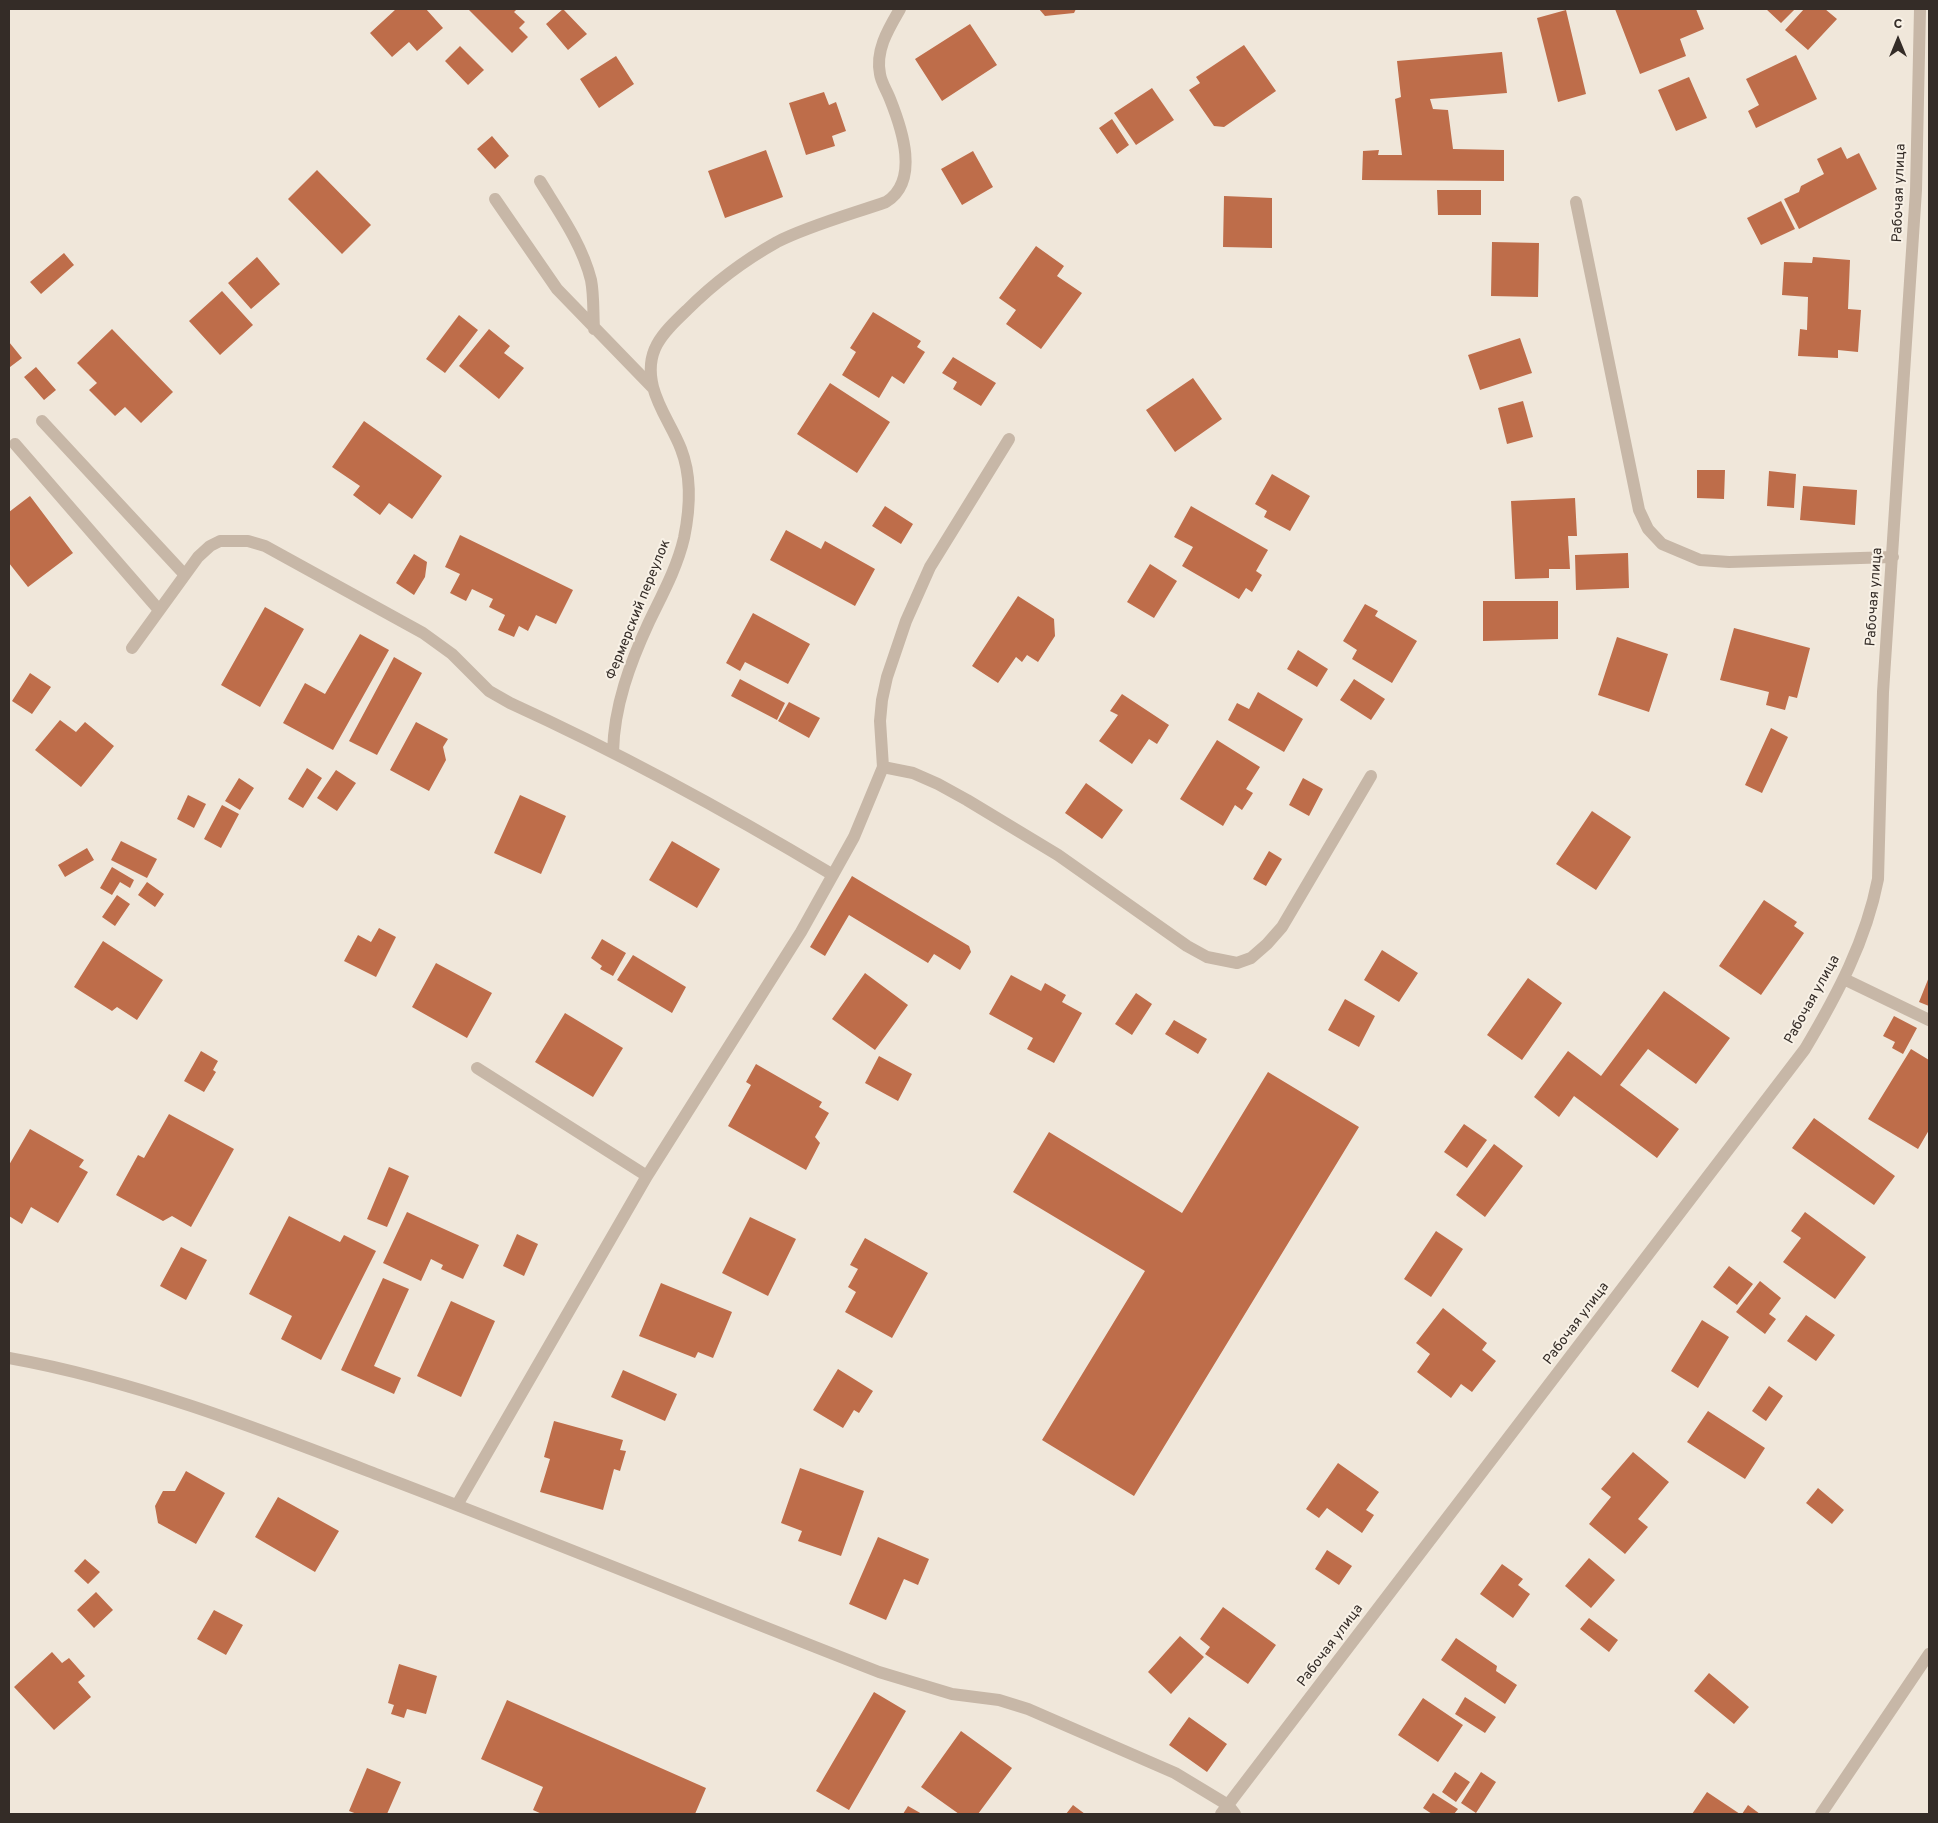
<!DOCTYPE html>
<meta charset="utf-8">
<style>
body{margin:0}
#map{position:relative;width:1938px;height:1823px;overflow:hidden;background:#f0e7da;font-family:Overpass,sans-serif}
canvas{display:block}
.frame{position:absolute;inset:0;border:10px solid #342c27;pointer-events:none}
.north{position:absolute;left:1873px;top:15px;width:50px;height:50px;-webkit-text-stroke:4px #f8f1e6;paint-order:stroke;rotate:0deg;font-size:14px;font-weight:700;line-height:20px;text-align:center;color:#342c27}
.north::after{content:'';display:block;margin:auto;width:18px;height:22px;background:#342c27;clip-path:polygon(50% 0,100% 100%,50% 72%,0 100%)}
</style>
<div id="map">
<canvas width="1938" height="1823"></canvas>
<div class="frame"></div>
<div class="north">С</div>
</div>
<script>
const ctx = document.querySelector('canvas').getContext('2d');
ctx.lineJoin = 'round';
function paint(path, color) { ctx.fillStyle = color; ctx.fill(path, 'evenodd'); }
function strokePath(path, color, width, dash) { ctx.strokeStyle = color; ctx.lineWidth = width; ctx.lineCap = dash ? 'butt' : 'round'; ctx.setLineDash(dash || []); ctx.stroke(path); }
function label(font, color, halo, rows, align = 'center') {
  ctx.font = font + ' Overpass,sans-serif'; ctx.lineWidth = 4; ctx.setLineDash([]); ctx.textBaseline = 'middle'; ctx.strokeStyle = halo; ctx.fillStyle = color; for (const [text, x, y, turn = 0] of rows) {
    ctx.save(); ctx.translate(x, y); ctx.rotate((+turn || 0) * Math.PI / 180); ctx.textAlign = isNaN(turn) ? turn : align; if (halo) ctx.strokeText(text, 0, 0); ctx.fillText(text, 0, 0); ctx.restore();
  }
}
const building = new Path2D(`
 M 396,9 L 426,9 L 443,28 L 417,51 L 409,42 L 392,57 L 370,33 Z
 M 468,9 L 517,9 L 514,12 L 525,22 L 519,28 L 528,37 L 512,53 Z
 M 563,9 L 587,34 L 568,50 L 546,24 Z
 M 1039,9 L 1076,9 L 1074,13 L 1045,16 Z
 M 1615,9 L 1696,9 L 1704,29 L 1680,39 L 1686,56 L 1640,74 Z
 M 1766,9 L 1795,9 L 1781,23 Z
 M 1804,9 L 1825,9 L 1837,19 L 1808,50 L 1785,30 Z
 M 1566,10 L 1586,94 L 1558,102 L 1537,18 Z
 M 970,24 L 997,65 L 942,101 L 915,59 Z
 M 1244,45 L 1276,91 L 1224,127 L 1214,126 L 1189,90 L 1200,83 L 1196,77 Z
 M 460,46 L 484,70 L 468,85 L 445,61 Z
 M 1502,52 L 1507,93 L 1430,99 L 1433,109 L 1448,110 L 1453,149 L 1504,150 L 1504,181 L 1362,180 L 1363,151 L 1379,150 L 1378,155 L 1402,155 L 1395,99 L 1401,97 L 1397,61 Z
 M 1796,55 L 1817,99 L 1756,128 L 1748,111 L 1759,105 L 1746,79 Z
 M 616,56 L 634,84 L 599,108 L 580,79 Z
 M 1689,77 L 1707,118 L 1676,131 L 1658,90 Z
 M 1152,88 L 1174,120 L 1136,145 L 1114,113 Z
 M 824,92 L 829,105 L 836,102 L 846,131 L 832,136 L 835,146 L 806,155 L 789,103 Z
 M 1112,119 L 1129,145 L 1117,154 L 1099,128 Z
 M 492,136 L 509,156 L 495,169 L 477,149 Z
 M 1841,147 L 1847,159 L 1859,153 L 1877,189 L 1799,229 L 1784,199 L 1799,192 L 1801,186 L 1824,174 L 1817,159 Z
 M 766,150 L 783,197 L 725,218 L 708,171 Z
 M 973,151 L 993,187 L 962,205 L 941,169 Z
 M 317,170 L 371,225 L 342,254 L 288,199 Z
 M 1437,190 L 1481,190 L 1481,215 L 1438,215 Z
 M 1224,196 L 1272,198 L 1272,248 L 1223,247 Z
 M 1781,201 L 1795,229 L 1761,245 L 1747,218 Z
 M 1492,242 L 1539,243 L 1538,297 L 1491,296 Z
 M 1036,246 L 1064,266 L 1057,276 L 1082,293 L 1041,349 L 1006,324 L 1016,310 L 999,298 Z
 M 64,253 L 74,265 L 41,294 L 30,282 Z
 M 257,257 L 280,284 L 251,309 L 228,283 Z
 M 1813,257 L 1850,260 L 1848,309 L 1861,310 L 1858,352 L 1838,350 L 1838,358 L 1798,356 L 1800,329 L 1807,330 L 1808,297 L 1782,295 L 1784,262 L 1812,263 Z
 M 222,291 L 253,325 L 220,355 L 189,321 Z
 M 873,312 L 921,341 L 917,347 L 925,352 L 904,384 L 892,376 L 879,398 L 842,375 L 856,352 L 850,348 Z
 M 459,315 L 478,330 L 445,373 L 426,359 Z
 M 112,329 L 173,392 L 141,423 L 125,407 L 115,416 L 89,390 L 97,383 L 77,363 Z
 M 489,329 L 510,346 L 504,353 L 524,368 L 499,399 L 459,366 Z
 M 1520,338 L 1532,373 L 1480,390 L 1468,355 Z
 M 9,342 L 22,358 L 10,367 L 9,365 Z
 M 953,357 L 996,383 L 981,406 L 953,389 L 957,382 L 942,373 Z
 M 36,367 L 56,390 L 44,400 L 24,377 Z
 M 1193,378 L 1222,419 L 1175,452 L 1146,410 Z
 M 830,383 L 890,422 L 857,473 L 797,434 Z
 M 1523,401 L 1533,437 L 1507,444 L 1498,408 Z
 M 364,421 L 442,476 L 412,519 L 389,503 L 380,515 L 353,495 L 360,486 L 332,467 Z
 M 1697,470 L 1725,470 L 1724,499 L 1697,498 Z
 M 1769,471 L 1796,474 L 1794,508 L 1767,506 Z
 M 1272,474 L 1310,496 L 1290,531 L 1264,517 L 1267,511 L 1255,504 Z
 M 1803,486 L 1857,490 L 1855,525 L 1800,520 Z
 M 30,496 L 73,553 L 28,587 L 9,563 L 9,512 Z
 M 1575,498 L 1577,536 L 1568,536 L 1570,569 L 1549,569 L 1549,578 L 1515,579 L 1511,501 Z
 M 885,506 L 913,524 L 901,544 L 872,526 Z
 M 1191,506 L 1268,550 L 1256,571 L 1262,575 L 1252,592 L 1246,588 L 1239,599 L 1182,566 L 1193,547 L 1174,537 Z
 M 786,530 L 821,549 L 825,541 L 875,569 L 855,606 L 770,560 Z
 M 460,535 L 573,590 L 556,624 L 536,615 L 528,631 L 519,626 L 514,637 L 498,630 L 505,615 L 489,607 L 493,599 L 472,589 L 466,601 L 450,593 L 460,574 L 445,567 Z
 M 1628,553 L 1629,588 L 1576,590 L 1575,555 Z
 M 414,554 L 427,562 L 425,577 L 414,595 L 396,583 Z
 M 1150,564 L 1177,581 L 1154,618 L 1127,602 Z
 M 1018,596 L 1054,619 L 1055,636 L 1038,662 L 1027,655 L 1022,662 L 1016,657 L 998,683 L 972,666 Z
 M 1483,601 L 1558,601 L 1558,639 L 1483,641 Z
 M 1365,604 L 1378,611 L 1375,616 L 1417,641 L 1392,683 L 1352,659 L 1357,650 L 1343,641 Z
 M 265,607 L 304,629 L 260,707 L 221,685 Z
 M 753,613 L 810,644 L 788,684 L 745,662 L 740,671 L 726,663 Z
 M 1734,628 L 1810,648 L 1797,698 L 1789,696 L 1785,710 L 1766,705 L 1769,692 L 1720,680 Z
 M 360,634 L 389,650 L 333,750 L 283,723 L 305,683 L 325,694 Z
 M 1617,637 L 1668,654 L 1649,712 L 1598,695 Z
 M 1298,650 L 1328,669 L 1317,687 L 1287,669 Z
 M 394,657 L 422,673 L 377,755 L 349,741 Z
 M 30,673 L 51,687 L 32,714 L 12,701 Z
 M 740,679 L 785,703 L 777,720 L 731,696 Z
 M 1354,679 L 1385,699 L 1371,720 L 1340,700 Z
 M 1258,692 L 1303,719 L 1284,752 L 1228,720 L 1237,703 L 1249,709 Z
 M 1122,694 L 1169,725 L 1157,744 L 1149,739 L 1132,764 L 1099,741 L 1118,715 L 1110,711 Z
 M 789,702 L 820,718 L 809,738 L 778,721 Z
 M 60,720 L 76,732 L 85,722 L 114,746 L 81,787 L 35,750 Z
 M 416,722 L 448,739 L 443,747 L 446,760 L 429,791 L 390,770 Z
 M 1771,728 L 1788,737 L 1762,793 L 1745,785 Z
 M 1217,740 L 1260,767 L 1246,789 L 1253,793 L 1242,810 L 1235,805 L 1223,826 L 1180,799 Z
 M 307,768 L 322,778 L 303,808 L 288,799 Z
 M 336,770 L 356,783 L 337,811 L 317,798 Z
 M 239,778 L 254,788 L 240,810 L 225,801 Z
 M 1303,778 L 1323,789 L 1309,816 L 1289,805 Z
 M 1086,783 L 1123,810 L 1102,839 L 1065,813 Z
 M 188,795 L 206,804 L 194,828 L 177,819 Z
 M 520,795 L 566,816 L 541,874 L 494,853 Z
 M 222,805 L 239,814 L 221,848 L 204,839 Z
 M 1592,811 L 1631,837 L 1596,890 L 1556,864 Z
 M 121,841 L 157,859 L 147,878 L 111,860 Z
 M 672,841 L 720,869 L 697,908 L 649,880 Z
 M 87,848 L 94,860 L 65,877 L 58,865 Z
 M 1269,851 L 1282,859 L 1266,886 L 1253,879 Z
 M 112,867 L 134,880 L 130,888 L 120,882 L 112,895 L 100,888 Z
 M 852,876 L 969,946 L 971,952 L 960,970 L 934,954 L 928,963 L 849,915 L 825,956 L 810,947 Z
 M 147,882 L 164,894 L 155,907 L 138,895 Z
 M 117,895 L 130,904 L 115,926 L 102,917 Z
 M 1764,900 L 1797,922 L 1794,926 L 1804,933 L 1761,995 L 1719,966 Z
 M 379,928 L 396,937 L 376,977 L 344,961 L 358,935 L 371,942 Z
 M 602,939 L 626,953 L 613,976 L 600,969 L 602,966 L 591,958 Z
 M 103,941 L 163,980 L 137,1020 L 117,1007 L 112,1011 L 74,987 Z
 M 1382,950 L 1418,973 L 1399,1002 L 1364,980 Z
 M 633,955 L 686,987 L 672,1013 L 617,980 Z
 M 436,963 L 492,993 L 467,1038 L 412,1007 Z
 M 865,973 L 908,1005 L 875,1050 L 832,1019 Z
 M 1011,975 L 1041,991 L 1045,983 L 1066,995 L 1062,1002 L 1082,1013 L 1054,1063 L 1027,1049 L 1033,1038 L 989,1014 Z
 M 1929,977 L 1929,1006 L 1919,1002 Z
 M 1528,978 L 1562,1003 L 1522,1060 L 1487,1035 Z
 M 1664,991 L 1730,1038 L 1696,1084 L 1648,1049 L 1620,1085 L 1679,1129 L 1657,1158 L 1574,1096 L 1559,1117 L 1534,1097 L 1568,1051 L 1601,1076 Z
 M 1136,993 L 1152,1004 L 1132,1035 L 1115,1024 Z
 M 1345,999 L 1375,1016 L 1359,1047 L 1328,1030 Z
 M 565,1013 L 623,1048 L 593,1097 L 535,1062 Z
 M 1894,1016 L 1917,1028 L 1903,1054 L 1892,1048 L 1895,1042 L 1883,1036 Z
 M 1174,1020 L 1207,1039 L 1198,1054 L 1165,1034 Z
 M 1911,1049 L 1929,1060 L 1929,1130 L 1918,1149 L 1868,1119 Z
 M 201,1051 L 218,1061 L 213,1070 L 216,1072 L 204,1092 L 184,1081 Z
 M 879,1056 L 912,1074 L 898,1101 L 865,1083 Z
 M 756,1064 L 822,1102 L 819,1107 L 829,1113 L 815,1137 L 820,1143 L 806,1170 L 728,1126 L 751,1085 L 746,1082 Z
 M 1268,1072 L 1359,1127 L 1134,1496 L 1042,1440 L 1145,1271 L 1013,1192 L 1049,1132 L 1182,1213 Z
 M 169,1114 L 234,1149 L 191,1227 L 172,1216 L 163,1221 L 116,1195 L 138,1155 L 144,1158 Z
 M 1814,1118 L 1895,1176 L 1874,1205 L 1792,1148 Z
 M 1464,1124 L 1487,1140 L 1467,1168 L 1444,1152 Z
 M 30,1129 L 84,1160 L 79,1167 L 88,1172 L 58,1223 L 31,1207 L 22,1224 L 9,1216 L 9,1165 Z
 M 1494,1144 L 1523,1166 L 1485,1217 L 1456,1195 Z
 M 389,1167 L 409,1176 L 387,1227 L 367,1219 Z
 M 407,1212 L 479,1245 L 463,1279 L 441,1269 L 443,1265 L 431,1259 L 421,1281 L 383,1263 Z
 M 1805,1212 L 1866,1257 L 1835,1299 L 1783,1262 L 1801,1238 L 1791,1231 Z
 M 289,1216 L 340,1242 L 344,1235 L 376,1251 L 321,1360 L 281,1339 L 292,1316 L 249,1294 Z
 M 750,1217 L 796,1239 L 768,1296 L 722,1273 Z
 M 1436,1231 L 1463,1249 L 1431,1297 L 1404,1279 Z
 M 517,1234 L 538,1244 L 524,1276 L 503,1266 Z
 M 865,1238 L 928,1273 L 892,1338 L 845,1312 L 856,1292 L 848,1287 L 858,1269 L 850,1265 Z
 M 181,1247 L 207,1260 L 186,1300 L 160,1286 Z
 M 1729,1266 L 1753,1284 L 1737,1305 L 1713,1287 Z
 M 383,1278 L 409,1289 L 374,1366 L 401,1378 L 394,1394 L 341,1370 Z
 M 1760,1281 L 1781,1298 L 1769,1314 L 1776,1319 L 1765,1334 L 1736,1312 Z
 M 661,1283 L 732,1312 L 713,1358 L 698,1352 L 695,1358 L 639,1336 Z
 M 451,1301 L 495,1321 L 461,1397 L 417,1376 Z
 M 1443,1308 L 1487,1343 L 1482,1350 L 1496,1361 L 1472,1392 L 1461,1384 L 1451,1398 L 1417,1372 L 1430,1354 L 1416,1343 Z
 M 1806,1315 L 1835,1335 L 1816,1361 L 1787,1341 Z
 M 1702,1320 L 1729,1337 L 1698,1388 L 1671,1371 Z
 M 838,1369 L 873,1391 L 859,1413 L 854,1410 L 843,1428 L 813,1410 Z
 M 623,1370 L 677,1394 L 665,1421 L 611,1397 Z
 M 1769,1386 L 1783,1396 L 1766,1421 L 1752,1411 Z
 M 1708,1411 L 1765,1448 L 1745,1479 L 1687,1442 Z
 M 554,1421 L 623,1440 L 620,1450 L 626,1451 L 620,1471 L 614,1469 L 603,1510 L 540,1492 L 550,1459 L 544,1457 Z
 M 1633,1452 L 1669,1482 L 1638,1519 L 1648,1527 L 1625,1554 L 1589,1524 L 1611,1497 L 1601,1489 Z
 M 1338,1463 L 1379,1492 L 1366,1510 L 1374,1515 L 1362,1533 L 1327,1508 L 1319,1518 L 1306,1509 Z
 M 800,1468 L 864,1491 L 841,1556 L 798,1541 L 802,1531 L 781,1523 Z
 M 186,1471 L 225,1493 L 196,1544 L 158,1523 L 155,1506 L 163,1491 L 175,1491 Z
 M 1818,1488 L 1844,1510 L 1832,1524 L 1806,1503 Z
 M 278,1497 L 339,1531 L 315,1572 L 255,1537 Z
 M 878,1537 L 929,1559 L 918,1585 L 904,1579 L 886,1620 L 849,1604 Z
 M 1327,1550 L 1352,1566 L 1339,1585 L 1315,1569 Z
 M 1589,1558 L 1615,1580 L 1591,1608 L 1565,1586 Z
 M 85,1559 L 100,1572 L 88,1584 L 74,1571 Z
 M 1502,1564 L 1523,1579 L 1518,1585 L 1530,1594 L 1513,1618 L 1480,1594 Z
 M 96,1592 L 113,1610 L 94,1628 L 77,1610 Z
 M 1223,1607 L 1276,1645 L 1248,1684 L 1205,1654 L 1210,1647 L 1200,1639 Z
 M 214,1610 L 243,1625 L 226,1655 L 197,1639 Z
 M 1589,1618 L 1618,1640 L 1609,1652 L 1580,1629 Z
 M 1180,1636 L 1204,1657 L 1171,1694 L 1148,1672 Z
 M 1456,1638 L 1497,1666 L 1496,1671 L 1517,1685 L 1505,1704 L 1441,1660 Z
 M 52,1652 L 62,1663 L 69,1658 L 85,1676 L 78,1682 L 91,1697 L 54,1730 L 14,1687 Z
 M 399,1664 L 437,1676 L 426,1714 L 407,1709 L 404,1718 L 391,1714 L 394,1705 L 388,1703 Z
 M 1709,1673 L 1749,1707 L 1734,1724 L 1694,1691 Z
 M 874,1692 L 906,1711 L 849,1810 L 816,1791 Z
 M 1465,1697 L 1496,1717 L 1485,1733 L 1455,1714 Z
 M 1423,1698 L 1463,1725 L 1438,1762 L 1398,1735 Z
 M 507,1700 L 706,1788 L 695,1814 L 542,1814 L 533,1810 L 543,1787 L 481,1759 Z
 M 1189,1717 L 1227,1744 L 1207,1772 L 1169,1745 Z
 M 961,1731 L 1012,1768 L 978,1814 L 959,1814 L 921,1787 Z
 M 367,1768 L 401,1782 L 387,1814 L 357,1814 L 349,1811 Z
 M 1455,1772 L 1470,1782 L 1456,1802 L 1442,1792 Z
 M 1481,1772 L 1496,1782 L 1476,1813 L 1461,1803 Z
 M 1707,1792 L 1740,1814 L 1692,1814 Z
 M 1433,1793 L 1458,1809 L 1454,1814 L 1432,1814 L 1423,1808 Z
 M 1073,1805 L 1085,1814 L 1066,1814 Z
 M 1748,1805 L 1760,1814 L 1742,1814 Z
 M 908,1806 L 922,1814 L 903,1814 Z`);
const minor = new Path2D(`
 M 540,181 C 559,212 582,244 591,280 C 594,295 593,313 594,329
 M 495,199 L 557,289 L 653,388
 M 1576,202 L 1639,510 L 1648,529 L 1662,544 L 1700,560 L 1729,562 L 1893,557
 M 42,421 L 184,574
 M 15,444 L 159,610
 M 132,648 L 198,557 L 210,546 L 220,541 L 248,541 L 265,546 L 423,633 L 452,654 L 489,691 L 510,703 C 622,754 728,812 833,875
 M 613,752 C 614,706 630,663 649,622 C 662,595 677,568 684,538 C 690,509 692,477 681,449 C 673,428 659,410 653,387 C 644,351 662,334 687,310 C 714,283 743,261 777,242 C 808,226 852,214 886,202 C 920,181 902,129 890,99 C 887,91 881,82 880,74 C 875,50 889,28 900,9
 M 883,767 L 913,773 L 938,784 L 967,800 L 1058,855 L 1187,946 L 1207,957 L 1237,963 L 1251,958 L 1267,944 L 1282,927 L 1371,776
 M 1844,979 L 1929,1020
 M 477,1068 L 647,1176
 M 9,1358 C 137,1381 259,1429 381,1476 C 547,1539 712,1607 879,1672 L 952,1694 L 999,1700 L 1028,1709 L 1175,1773 L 1228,1805 L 1235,1814
 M 457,1505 L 647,1176 L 801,932 L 854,837 L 883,767 L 880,721 L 882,700 L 887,677 L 906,621 L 930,567 L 1009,439
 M 1221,1814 L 1805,1049 C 1837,995 1866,941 1878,879 L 1883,692 L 1916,190 L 1920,9
 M 1821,1814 L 1929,1654`);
const streetNames = [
 ["Рабочая улица",1900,193,-88],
 ["Рабочая улица",1875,597,-86],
 ["Фермерский переулок",639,610,-68],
 ["Рабочая улица",1813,1000,-61],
 ["Рабочая улица",1577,1324,-53],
 ["Рабочая улица",1331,1646,-53]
];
paint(building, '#be6d4a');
strokePath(minor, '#c7b7a7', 12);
label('14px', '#342c27', '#f8f1e6', streetNames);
</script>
